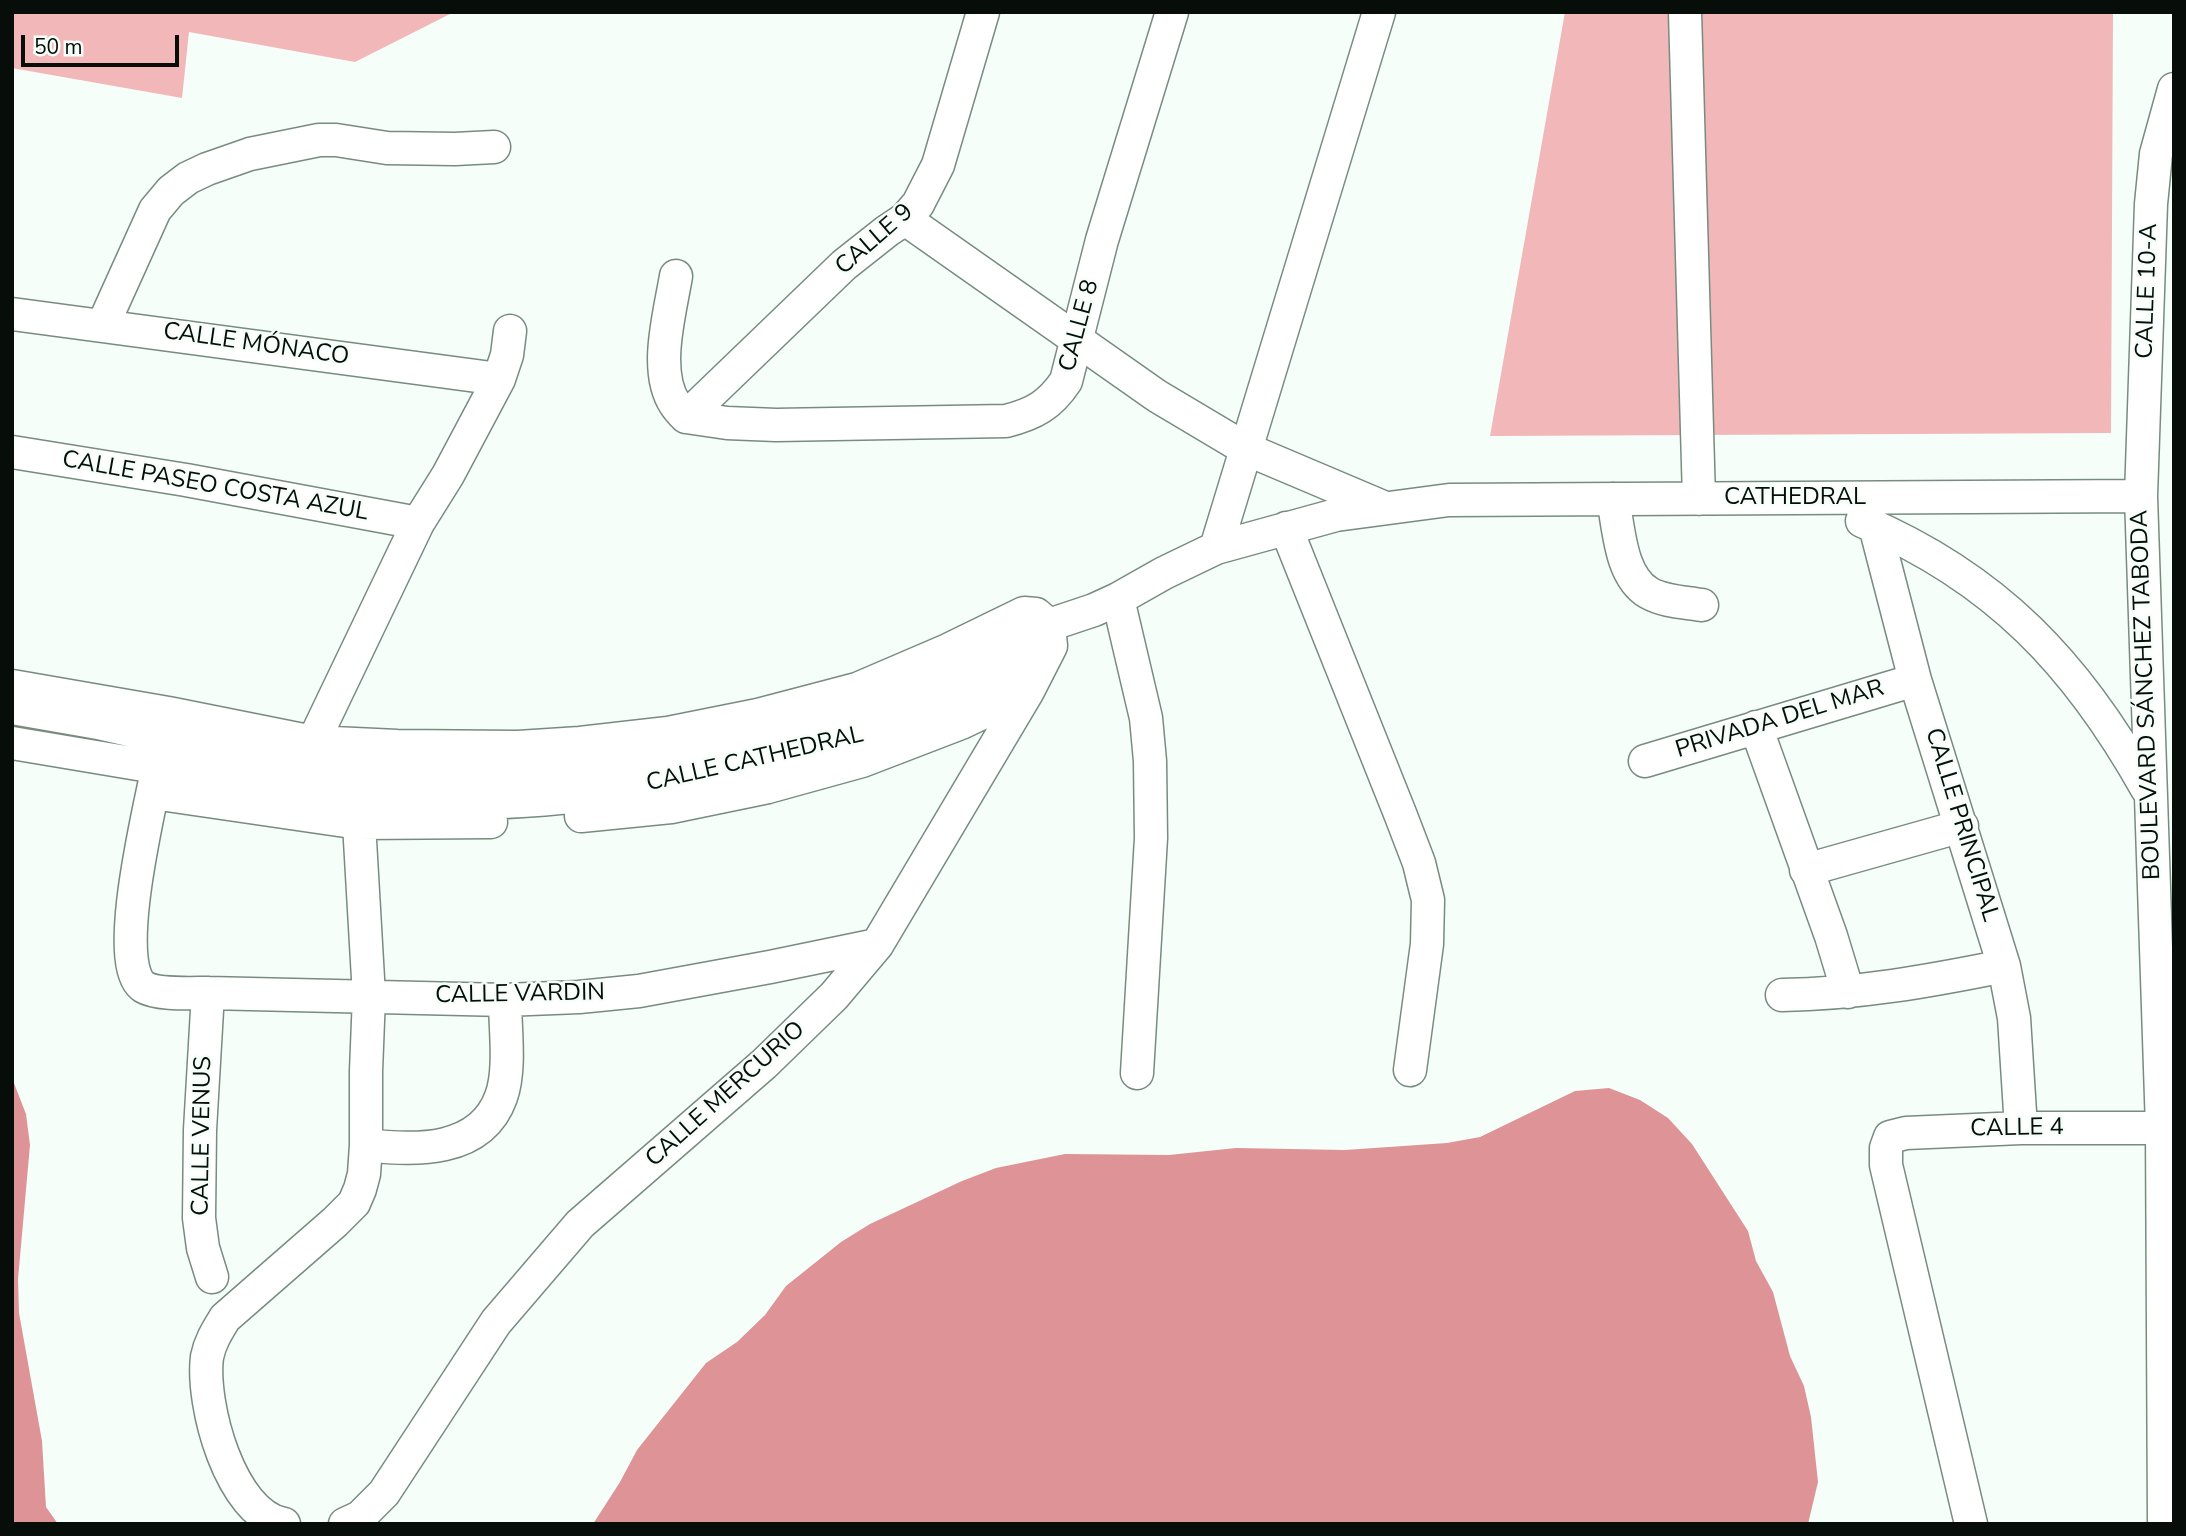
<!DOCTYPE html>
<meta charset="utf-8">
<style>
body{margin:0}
#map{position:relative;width:2186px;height:1536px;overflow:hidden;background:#f5fef8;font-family:"Nunito Sans",sans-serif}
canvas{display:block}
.frame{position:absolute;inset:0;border:14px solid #070e0a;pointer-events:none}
.scale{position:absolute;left:21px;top:35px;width:158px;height:32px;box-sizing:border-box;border:4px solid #070e0a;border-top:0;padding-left:9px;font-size:21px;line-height:24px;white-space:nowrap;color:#070e0a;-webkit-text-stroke:5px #f5fef8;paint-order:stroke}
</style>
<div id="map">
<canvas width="2186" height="1536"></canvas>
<div class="frame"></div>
<div class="scale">50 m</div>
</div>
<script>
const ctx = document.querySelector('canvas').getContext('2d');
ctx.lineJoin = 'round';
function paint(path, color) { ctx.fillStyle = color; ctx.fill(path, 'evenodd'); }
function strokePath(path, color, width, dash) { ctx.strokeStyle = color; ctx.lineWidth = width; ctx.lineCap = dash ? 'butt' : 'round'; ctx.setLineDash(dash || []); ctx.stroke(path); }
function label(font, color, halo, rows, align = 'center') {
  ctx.font = font + ' "Nunito Sans",sans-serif'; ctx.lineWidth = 5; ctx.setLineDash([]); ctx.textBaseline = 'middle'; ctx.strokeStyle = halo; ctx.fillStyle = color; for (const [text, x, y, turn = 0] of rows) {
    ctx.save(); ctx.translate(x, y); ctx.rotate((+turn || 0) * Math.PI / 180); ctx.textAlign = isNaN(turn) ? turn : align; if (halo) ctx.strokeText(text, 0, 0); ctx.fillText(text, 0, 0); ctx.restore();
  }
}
const green = new Path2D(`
 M 12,12 L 454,12 L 355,62 L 189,32 L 182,98 L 12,68 Z
 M 1565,12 L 2113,12 L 2111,433 L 1490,436 Z`);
const water = new Path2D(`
 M 12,1078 L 26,1114 L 30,1145 L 18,1279 L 19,1313 L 42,1441 L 46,1507 L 58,1524 L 12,1524 Z
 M 1609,1088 L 1640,1100 L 1668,1118 L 1692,1144 L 1748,1231 L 1756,1261 L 1773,1292 L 1790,1356 L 1804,1386 L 1811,1417 L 1818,1482 L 1808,1524 L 593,1524 L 620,1482 L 637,1450 L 706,1363 L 737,1342 L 765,1315 L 786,1286 L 841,1242 L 870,1224 L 962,1181 L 996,1168 L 1065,1154 L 1169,1155 L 1236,1148 L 1345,1150 L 1447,1143 L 1480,1137 L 1575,1091 Z`);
const minor = new Path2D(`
 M 1685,12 L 1699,499
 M 905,219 L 1157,396 L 1246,449 L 1383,507
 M 676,276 C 670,313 653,371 675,404 C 678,409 682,413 686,417
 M 12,314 L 499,379
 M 103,325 L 155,210 L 171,191 L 188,178 L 207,169 L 250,154 L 319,140 L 336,140 L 387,148 L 455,149 L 494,147
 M 686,417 L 727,423 L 776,425 L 1006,421 C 1034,414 1050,405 1066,381 L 1102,240 L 1172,12
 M 686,417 L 844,265 L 887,231 L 905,219 L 918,204 L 938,165 L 983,12
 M 12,452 L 186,480 L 418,523
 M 1613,499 C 1619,529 1620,576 1649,593 C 1665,602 1685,602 1702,605
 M 1862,521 C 1996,578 2077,664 2147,789
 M 1875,526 L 1915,680 L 2004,966 L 2014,1018 L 2021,1128
 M 1286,528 L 1401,816 L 1419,863 L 1428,900 L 1427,944 L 1410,1070
 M 1216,548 L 1379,12
 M 1118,599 L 1146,718 L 1150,761 L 1151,838 L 1137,1073
 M 12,686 L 168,713 L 313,742 L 397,746 L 518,747 L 580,743 L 668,733 L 758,715 L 857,689 L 948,650 L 1024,613 L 1036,614 L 1049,625
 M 12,708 L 98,723 L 207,748 L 339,768 L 516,773 L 602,767 L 715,749 L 817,723 L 909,691 L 1049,625 L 1094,610 L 1118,599 L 1164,573 L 1216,548 L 1336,515 L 1449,500 L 2141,496
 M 1756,727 L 1831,936 L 1848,992
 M 12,743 L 293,790 C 352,796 413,803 473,803 C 572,802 672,784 768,763 C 818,751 873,739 920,717 C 963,697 1005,671 1046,648
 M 305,759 L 418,523 L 448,475 L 499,379 L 507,355 L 510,331
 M 1645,761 L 1915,680
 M 158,766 C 151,803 110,966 144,987 C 157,995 191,993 208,993 L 505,1000 L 579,997 L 639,991 L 770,967 L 877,945
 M 153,793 L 359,823 L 491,822
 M 581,816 L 671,807 L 768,787 L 862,761 L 961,723 L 1028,691
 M 1806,870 L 1962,826
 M 208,993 L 200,1130 L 199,1218 L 203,1248 L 212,1277
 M 1782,995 C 1857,994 1930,981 2004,966
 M 366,1145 C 415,1151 481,1153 501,1097 C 511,1070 505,1028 505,1000
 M 284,1524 C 230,1514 201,1404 207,1357 C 210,1342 217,1331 225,1318 L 335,1222 L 354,1203 L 360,1189 L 364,1174 L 366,1145 L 366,1071 L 369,996 L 359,823
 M 345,1524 L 360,1517 L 384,1493 L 496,1322 L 580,1224 L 764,1064 L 834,996 L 877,945 L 1028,691 L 1051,646 L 1049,625
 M 1971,1524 L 1886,1165 L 1886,1148 L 1890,1137 L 1906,1133 L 2021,1128 L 2174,1128
 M 2164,1524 L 2162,1128 L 2141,496 L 2151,204 L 2156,154 L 2174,89`);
const streetNames = [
 ["CALLE 9",875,240,-41],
 ["CALLE 10-A",2148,291,-88],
 ["CALLE 8",1080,326,-75],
 ["CALLE MÓNACO",256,345,8],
 ["CALLE PASEO COSTA AZUL",215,487,10],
 ["CATHEDRAL",1795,498],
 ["BOULEVARD SÁNCHEZ TABODA",2147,695,-92],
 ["PRIVADA DEL MAR",1780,720,-17],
 ["CALLE CATHEDRAL",755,760,-13],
 ["CALLE PRINCIPAL",1961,825,73],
 ["CALLE VARDIN",520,995,-1],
 ["CALLE MERCURIO",726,1095,-42],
 ["CALLE 4",2017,1129,-1],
 ["CALLE VENUS",203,1136,-89]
];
paint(green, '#f1b7b9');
paint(water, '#de9396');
strokePath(minor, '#778c7f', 35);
strokePath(minor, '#fff', 32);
label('24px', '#070e0a', '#f5fef8', streetNames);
</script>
